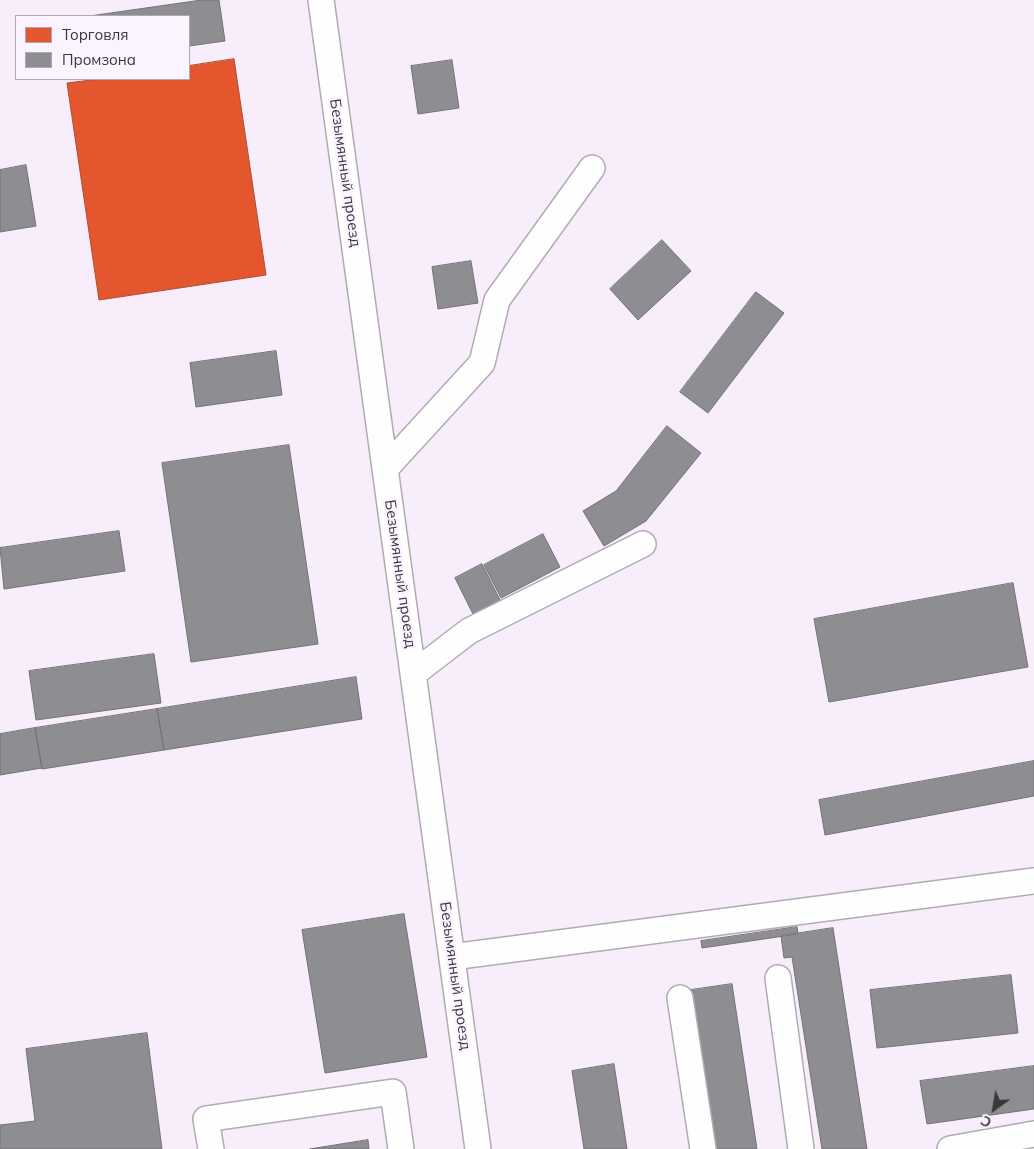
<!DOCTYPE html>
<meta charset="utf-8">
<style>
body{margin:0}
#map{position:relative;width:1034px;height:1149px;overflow:hidden;background:#faf6fc;font-family:Mulish,sans-serif}
canvas{display:block}
.legend{position:absolute;left:15px;top:15px;width:175px;height:65px;box-sizing:border-box;background:#fbf3ff;border:1px solid #aea7b1;margin:0;padding:6px 9px;list-style:none;font-size:15px;color:#3a363b}
.legend li{display:flex;align-items:center;gap:10px;height:25px}
.legend b{width:25px;border:1px solid #aea7b1}
.north{position:absolute;left:969px;top:1084px;width:50px;height:50px;-webkit-text-stroke:4px #fbf3ff;paint-order:stroke;rotate:212deg;font-size:14px;font-weight:700;line-height:20px;text-align:center;color:#3a363b}
.north::after{content:'';display:block;margin:auto;width:18px;height:22px;background:#3a363b;clip-path:polygon(50% 0,100% 100%,50% 72%,0 100%)}
</style>
<div id="map">
<canvas width="1034" height="1149"></canvas>
<ul class="legend">
<li><b style="height:14px;background:#e4572e"></b>Торговля</li>
<li><b style="height:14px;background:#8d8d92"></b>Промзона</li>
</ul>
<div class="north">С</div>
</div>
<script>
const ctx = document.querySelector('canvas').getContext('2d');
ctx.lineJoin = 'round';
function paint(path, color) { ctx.fillStyle = color; ctx.fill(path, 'evenodd'); }
function strokePath(path, color, width, dash) { ctx.strokeStyle = color; ctx.lineWidth = width; ctx.lineCap = dash ? 'butt' : 'round'; ctx.setLineDash(dash || []); ctx.stroke(path); }
function label(font, color, halo, rows, align = 'center') {
  ctx.font = font + ' Mulish,sans-serif'; ctx.lineWidth = 5; ctx.setLineDash([]); ctx.textBaseline = 'middle'; ctx.strokeStyle = halo; ctx.fillStyle = color; for (const [text, x, y, turn = 0] of rows) {
    ctx.save(); ctx.translate(x, y); ctx.rotate((+turn || 0) * Math.PI / 180); ctx.textAlign = isNaN(turn) ? turn : align; if (halo) ctx.strokeText(text, 0, 0); ctx.fillText(text, 0, 0); ctx.restore();
  }
}
const built = new Path2D(`
 M 0,0 L 1034,0 L 1034,1149 L 0,1149 ZM 16,16 L 189,16 L 189,79 L 16,79 Z`);
const shops = new Path2D(`
 M 234,59 L 266,275 L 99,300 L 67,83 L 99,79 L 189,79 L 189,66 Z`);
const industry = new Path2D(`
 M 202,0 L 219,0 L 225,41 L 189,46 L 189,16 L 90,16 Z
 M 452,60 L 459,108 L 418,114 L 411,66 Z
 M 26,165 L 36,226 L 0,232 L 0,170 Z
 M 662,240 L 691,271 L 638,320 L 610,289 Z
 M 471,261 L 478,303 L 438,309 L 432,267 Z
 M 756,292 L 784,313 L 708,413 L 680,392 Z
 M 276,351 L 282,395 L 196,407 L 190,363 Z
 M 667,426 L 701,453 L 646,521 L 604,546 L 583,511 L 616,491 Z
 M 289,445 L 318,644 L 191,662 L 162,463 Z
 M 119,531 L 125,571 L 4,589 L 0,548 Z
 M 543,534 L 560,567 L 501,598 L 484,565 Z
 M 482,564 L 502,604 L 475,618 L 455,578 Z
 M 1013,583 L 1028,667 L 829,702 L 814,619 Z
 M 154,654 L 161,703 L 36,720 L 29,671 Z
 M 356,677 L 362,719 L 164,750 L 157,709 Z
 M 157,709 L 164,750 L 42,769 L 35,728 Z
 M 35,728 L 42,768 L 0,775 L 0,734 Z
 M 1034,761 L 1034,796 L 825,835 L 819,800 Z
 M 404,914 L 427,1057 L 325,1073 L 302,930 Z
 M 797,927 L 798,934 L 702,948 L 701,941 Z
 M 833,928 L 867,1149 L 822,1149 L 792,957 L 784,958 L 781,936 Z
 M 1011,975 L 1018,1033 L 877,1048 L 870,990 Z
 M 732,984 L 757,1149 L 715,1149 L 691,990 Z
 M 147,1033 L 162,1149 L 0,1149 L 0,1125 L 35,1121 L 26,1049 Z
 M 614,1064 L 627,1149 L 584,1149 L 572,1071 Z
 M 1034,1066 L 1034,1109 L 927,1124 L 920,1081 Z
 M 368,1140 L 369,1149 L 310,1149 Z`);
const minor = new Path2D(`
 M 321,0 L 478,1149
 M 385,469 L 482,363 L 497,300 L 592,168
 M 413,674 L 469,631 L 643,544
 M 452,957 L 1034,881
 M 778,978 L 801,1149
 M 680,998 L 703,1149
 M 211,1149 L 206,1119 L 393,1092 L 401,1149
 M 950,1149 L 1034,1134`);
const streetNames = [
 ["Безымянный проезд",345,173,82],
 ["Безымянный проезд",400,574,82],
 ["Безымянный проезд",455,976,82]
];
paint(built, '#f7edfb');
paint(shops, '#e4572e');
strokePath(shops, '#b14d32', 1);
paint(industry, '#8d8d92');
strokePath(industry, '#747378', 1);
strokePath(minor, '#b0acb2', 28);
strokePath(minor, '#fefeff', 25);
label('15px', '#3a363b', '#fbf3ff', streetNames);
</script>
